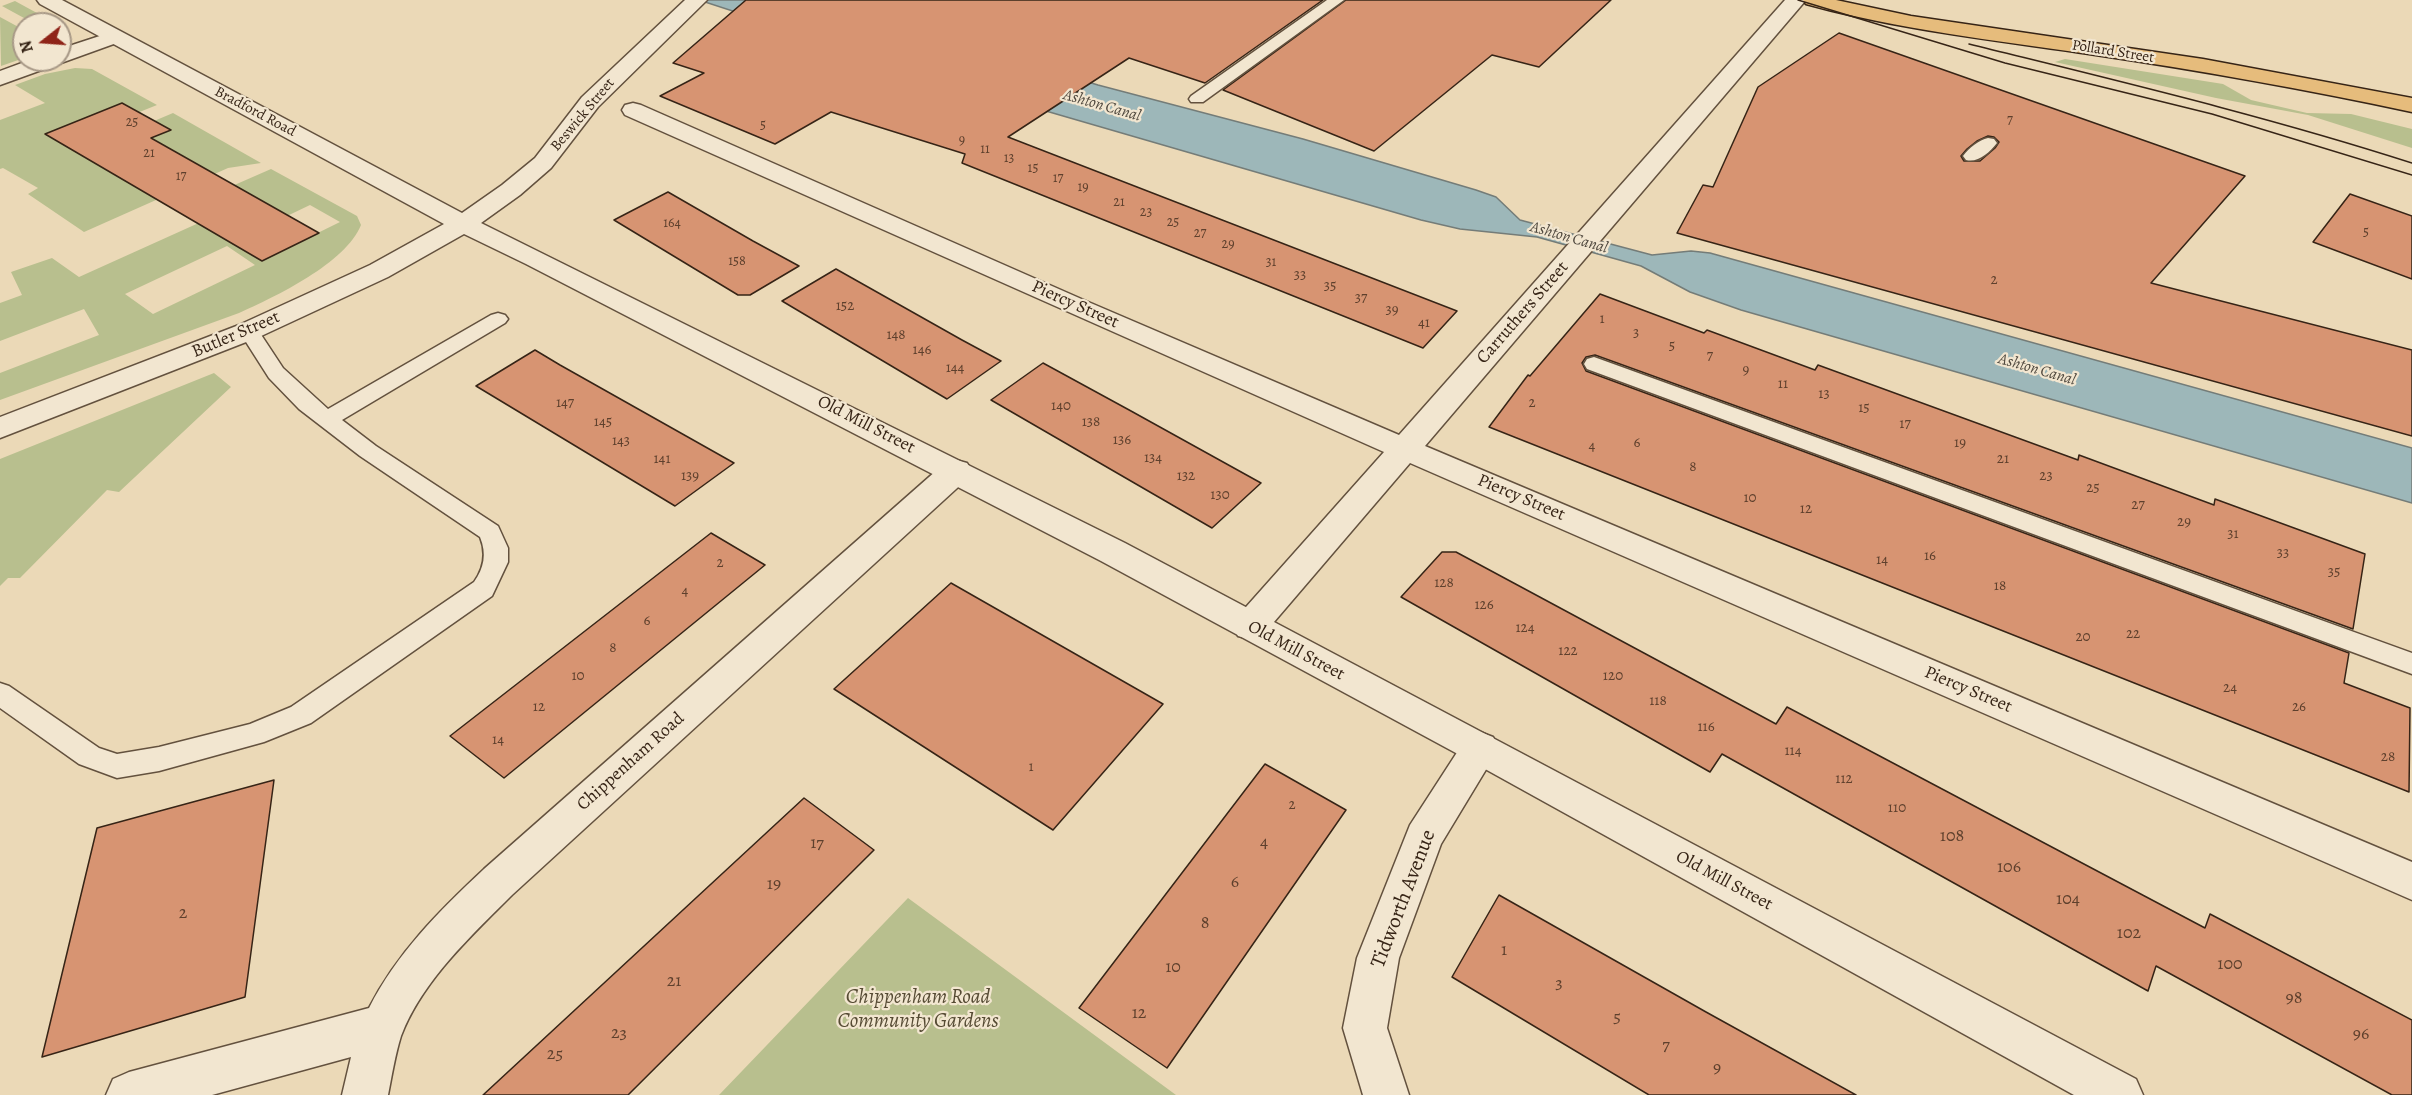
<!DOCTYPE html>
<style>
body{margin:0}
#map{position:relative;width:2412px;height:1095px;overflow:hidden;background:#ebd9b7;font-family:Alegreya,serif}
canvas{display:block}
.north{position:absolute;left:12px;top:12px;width:60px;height:60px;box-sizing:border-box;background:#f2e6d0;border:2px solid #a79886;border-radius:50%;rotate:253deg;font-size:16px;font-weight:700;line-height:24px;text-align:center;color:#362416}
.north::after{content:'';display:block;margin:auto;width:21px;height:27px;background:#8f2418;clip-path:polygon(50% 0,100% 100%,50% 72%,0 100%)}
</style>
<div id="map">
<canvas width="2412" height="1095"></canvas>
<div class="north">N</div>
</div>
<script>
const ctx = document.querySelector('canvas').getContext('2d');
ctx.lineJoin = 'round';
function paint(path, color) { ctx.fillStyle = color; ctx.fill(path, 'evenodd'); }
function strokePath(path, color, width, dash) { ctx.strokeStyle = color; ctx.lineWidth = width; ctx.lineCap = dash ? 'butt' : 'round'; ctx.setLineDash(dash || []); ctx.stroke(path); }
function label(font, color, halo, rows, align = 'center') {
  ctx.font = font + ' Alegreya,serif'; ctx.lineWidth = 4.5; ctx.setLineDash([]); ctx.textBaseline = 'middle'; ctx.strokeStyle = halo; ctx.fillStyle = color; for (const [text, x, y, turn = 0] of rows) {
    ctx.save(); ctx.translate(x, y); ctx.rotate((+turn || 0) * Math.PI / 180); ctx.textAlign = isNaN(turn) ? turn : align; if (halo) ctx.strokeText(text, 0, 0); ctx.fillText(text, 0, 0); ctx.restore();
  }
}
const green = new Path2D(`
 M 15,1 L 57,24 L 35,24 L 2,6 Z
 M 0,17 L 24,30 L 24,58 L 1,66 Z
 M 2065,59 L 2223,84 L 2251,100 L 2307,113 L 2351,114 L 2412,129 L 2412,148 L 2308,115 L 2216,98 L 2055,62 Z
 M 75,68 L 92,69 L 157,105 L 132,115 L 134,109 L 123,103 L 69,125 L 116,153 L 171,130 L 163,125 L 154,128 L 147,124 L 173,113 L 261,163 L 228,168 L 84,232 L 28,194 L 38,188 L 3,168 L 0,169 L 0,120 L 45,103 L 15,85 L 45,74 ZM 100,166 L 208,173 L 153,197 Z
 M 271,169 L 357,216 L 361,225 C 346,263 275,297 239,313 L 0,400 L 0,373 L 99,335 L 84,309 L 0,341 L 0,303 L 22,295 L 11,272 L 52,258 L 79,277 L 243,203 L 223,190 ZM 310,205 L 340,222 L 273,255 L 243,237 ZM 227,246 L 255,265 L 153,314 L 125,294 Z
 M 214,373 L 231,387 L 119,492 L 107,490 L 20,578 L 8,578 L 0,586 L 0,459 Z
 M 908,898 L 1176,1095 L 719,1095 Z`);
const water = new Path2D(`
 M 699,0 L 786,0 L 999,55 L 1098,85 L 1303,139 L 1476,190 L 1496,197 L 1520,220 L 1652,255 L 1691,251 L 1710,253 L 2412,448 L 2412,503 L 1741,310 L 1690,292 L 1641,266 L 1537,237 L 1460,229 L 1421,220 L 984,93 Z`);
const building = new Path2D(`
 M 746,0 L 1323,0 L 1205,83 L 1129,58 L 1008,137 L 1457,311 L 1423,348 L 962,163 L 965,154 L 831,112 L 775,144 L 660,96 L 704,73 L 673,63 Z
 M 1346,0 L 1611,0 L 1539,67 L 1492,55 L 1374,151 L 1223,90 Z
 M 1839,33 L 2245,176 L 2151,283 L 2412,350 L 2412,436 L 1677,233 L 1703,185 L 1713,187 L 1758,87 ZM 1988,136 L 1994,137 L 1999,142 L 1995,148 L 1980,161 L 1964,161 L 1961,156 L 1967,149 L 1977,141 Z
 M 122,103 L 171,130 L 151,138 L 319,233 L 262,261 L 45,134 Z
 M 668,192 L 753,241 L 799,266 L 750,295 L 738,295 L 614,220 Z
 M 2350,194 L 2412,216 L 2412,279 L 2313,242 Z
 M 836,269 L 962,340 L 1001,361 L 947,399 L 782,301 Z
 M 1600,294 L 1704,333 L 1707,330 L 1815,370 L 1818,365 L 2078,460 L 2079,455 L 2214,505 L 2215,499 L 2365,554 L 2353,629 L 1595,355 L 1586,357 L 1582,363 L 1586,371 L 2349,653 L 2344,683 L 2410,708 L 2409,792 L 1489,427 L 1528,375 L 1530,376 Z
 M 535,350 L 560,365 L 734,463 L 675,506 L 476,386 Z
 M 1043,363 L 1131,411 L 1261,483 L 1212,528 L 991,400 Z
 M 711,533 L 765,565 L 504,778 L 450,736 Z
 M 1442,552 L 1456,552 L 1776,724 L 1787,707 L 2205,928 L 2210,914 L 2412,1020 L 2412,1095 L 2392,1095 L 2156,966 L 2148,991 L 1722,754 L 1710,772 L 1401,597 Z
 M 951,583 L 1163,704 L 1053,830 L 834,689 Z
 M 1265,764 L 1346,810 L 1167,1068 L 1079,1008 Z
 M 274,780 L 245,997 L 42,1057 L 97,828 Z
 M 804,798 L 874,850 L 628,1095 L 483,1095 Z
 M 1499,895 L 1706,1012 L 1856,1095 L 1649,1095 L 1452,977 Z`);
const service = new Path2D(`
 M 1327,0 L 1344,0 L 1203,102 L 1191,102 L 1189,99 L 1191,96 Z
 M 1988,138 L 1994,139 L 1997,143 C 1989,153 1978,163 1966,160 L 1963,156 C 1969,148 1979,140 1988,138 Z
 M 498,313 L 505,315 L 508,319 L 505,323 L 342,420 L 376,446 L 498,526 L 508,548 L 508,562 L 492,596 L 311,723 L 264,742 L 159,771 L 117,778 L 79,764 L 0,708 L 0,683 L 9,686 L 99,748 L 117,754 L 159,747 L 250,724 L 291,707 L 474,582 C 484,568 487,554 480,537 L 360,456 L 299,409 L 269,378 L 239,331 L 242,327 L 249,325 L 256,327 L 283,368 L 328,409 L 491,315 Z
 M 1594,357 L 2412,653 L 2412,674 L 1587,369 L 1584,364 L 1587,359 Z`);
const minor = new Path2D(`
 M 1785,0 L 1806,0 L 1425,446 L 2412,862 L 2412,900 L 1410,463 L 1262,636 L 1250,639 L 1238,636 L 1233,626 L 1238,616 L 1384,452 L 625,115 L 622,110 L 625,105 L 633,103 L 641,105 L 1086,301 L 1399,435 Z
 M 115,31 L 122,33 L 125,37 L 122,41 L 0,85 L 0,71 L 30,60 L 60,60 L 60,49 Z
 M 956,460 L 967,463 L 972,471 L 967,479 L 512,895 C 471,936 422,981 401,1036 C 395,1055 392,1075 388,1095 L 342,1095 L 351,1057 L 212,1095 L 106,1095 L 113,1079 L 129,1072 L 369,1008 C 397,953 439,911 484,869 L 945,463 Z
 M 1480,732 L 1493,737 L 1499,748 L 1441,844 L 1399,958 L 1387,1028 L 1409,1095 L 1363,1095 L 1343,1028 L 1357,958 L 1410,825 L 1467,737 Z`);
const tertiary = new Path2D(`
 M 37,0 L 62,0 L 462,213 L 502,185 L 535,158 L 582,97 L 685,0 L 707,0 L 598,107 L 551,168 L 520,195 L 481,223 L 1125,543 L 2136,1079 L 2143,1095 L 2074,1095 L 1467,759 L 1101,561 L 526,264 L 464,234 L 388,277 L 259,337 L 0,438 L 0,417 L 239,325 L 370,265 L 444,224 L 40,4 Z`);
const primary = new Path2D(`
 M 1803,0 L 1836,0 L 1911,16 L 2203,59 L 2412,98 L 2412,112 C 2305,89 2197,70 2089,54 C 1994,40 1899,30 1806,4 Z`);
const tram = new Path2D(`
 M 1798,0 L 2005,63 L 2212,114 L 2412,175
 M 1969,44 C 2118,81 2266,116 2412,163`);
const farNumbernames = [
 ["7",2010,121],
 ["25",132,123],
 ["5",763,126],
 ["9",962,141],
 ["11",985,150],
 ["21",149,154],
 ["13",1009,159],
 ["15",1033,169],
 ["17",181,177],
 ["17",1058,179],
 ["19",1083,188],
 ["21",1119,203],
 ["23",1146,213],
 ["25",1173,223],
 ["164",672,224],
 ["5",2366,233],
 ["27",1200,234],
 ["29",1228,245],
 ["158",737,262],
 ["31",1271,263]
];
const farStreetnames = [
 ["Pollard Street",2113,52,9],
 ["Bradford Road",255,112,28],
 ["Beswick Street",583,115,-50]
];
const numberNames = [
 ["33",1300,275],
 ["2",1994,280],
 ["35",1330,286],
 ["37",1361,298],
 ["152",845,306],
 ["39",1392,310],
 ["1",1602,319],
 ["41",1424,323],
 ["3",1636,333],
 ["148",896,335],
 ["5",1672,346],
 ["146",922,350],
 ["7",1710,356],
 ["144",955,368],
 ["9",1746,370],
 ["11",1783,384],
 ["13",1824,394],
 ["147",565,403],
 ["2",1532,403],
 ["140",1061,406],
 ["15",1864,408],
 ["145",603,422],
 ["138",1091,422],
 ["17",1905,424],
 ["136",1122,440],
 ["143",621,441],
 ["6",1637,443],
 ["19",1960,443],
 ["4",1592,446],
 ["134",1153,458],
 ["141",662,459],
 ["21",2003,459],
 ["8",1693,467],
 ["139",690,476],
 ["132",1186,476],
 ["23",2046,476],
 ["25",2093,488],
 ["130",1220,495],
 ["10",1750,498],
 ["27",2138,505],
 ["12",1806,509],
 ["29",2184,522],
 ["31",2233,534],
 ["33",2283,553],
 ["16",1930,556],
 ["14",1882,560],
 ["2",720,563],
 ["35",2334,572],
 ["128",1444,583],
 ["18",2000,586],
 ["4",685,591],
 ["126",1484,605],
 ["6",647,621],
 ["124",1525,628],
 ["22",2133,634],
 ["20",2083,637],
 ["8",613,648],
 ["122",1568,651],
 ["10",578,676],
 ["120",1613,676],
 ["24",2230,688],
 ["118",1658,701],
 ["12",539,707],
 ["26",2299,707],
 ["116",1706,727],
 ["14",498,740],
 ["114",1793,751],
 ["28",2388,757],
 ["1",1031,767],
 ["112",1844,779],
 ["2",1292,805],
 ["110",1897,808]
];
const farWaternames = [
 ["Ashton Canal",1102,106,16],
 ["Ashton Canal",1569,238,16],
 ["Ashton Canal",2037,370,16]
];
const streetNames = [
 ["Piercy Street",1075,305,24],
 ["Carruthers Street",1523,313,-49],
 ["Butler Street",236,335,-23],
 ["Old Mill Street",866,425,27],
 ["Piercy Street",1521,498,23],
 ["Old Mill Street",1296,651,28],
 ["Piercy Street",1968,690,23],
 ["Chippenham Road",631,762,-42],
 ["Old Mill Street",1724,881,28]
];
const nearNumbernames = [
 ["108",1952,837],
 ["4",1264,843],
 ["17",817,844],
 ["106",2009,868],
 ["6",1235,883],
 ["19",774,885],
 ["104",2068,900],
 ["2",183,914],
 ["8",1205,924],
 ["102",2129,934],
 ["1",1504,951],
 ["100",2230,965],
 ["10",1173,968],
 ["21",674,982],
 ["3",1559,984],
 ["98",2294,999],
 ["12",1139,1014],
 ["5",1617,1018],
 ["23",619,1034],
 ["96",2361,1035],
 ["7",1666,1046],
 ["25",555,1055],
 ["9",1717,1069]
];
const nearStreetnames = [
 ["Tidworth Avenue",1404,899,-69]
];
const nearParknames = [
 ["Chippenham Road",918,998],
 ["Community Gardens",918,1022]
];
paint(green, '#b8bf8e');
paint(water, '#9db7b9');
strokePath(water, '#747c78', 1.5);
paint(building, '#d79472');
strokePath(building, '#362416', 1.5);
strokePath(service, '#63513e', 3);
strokePath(minor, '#63513e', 3);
strokePath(tertiary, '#63513e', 3);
strokePath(primary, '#362416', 3);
paint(service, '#f2e6d0');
paint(minor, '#f2e6d0');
paint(tertiary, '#f2e6d0');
paint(primary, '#e6bc7c');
strokePath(tram, '#362416', 1.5);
label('14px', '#5e402d', null, farNumbernames);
label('15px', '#362416', '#f2e6d0', farStreetnames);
label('15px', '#5e402d', null, numberNames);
label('italic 16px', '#50493f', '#f2e6d0', farWaternames);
label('18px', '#362416', '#f2e6d0', streetNames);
label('18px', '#5e402d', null, nearNumbernames);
label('21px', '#362416', '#f2e6d0', nearStreetnames);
label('italic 21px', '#564b34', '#f2e6d0', nearParknames);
</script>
